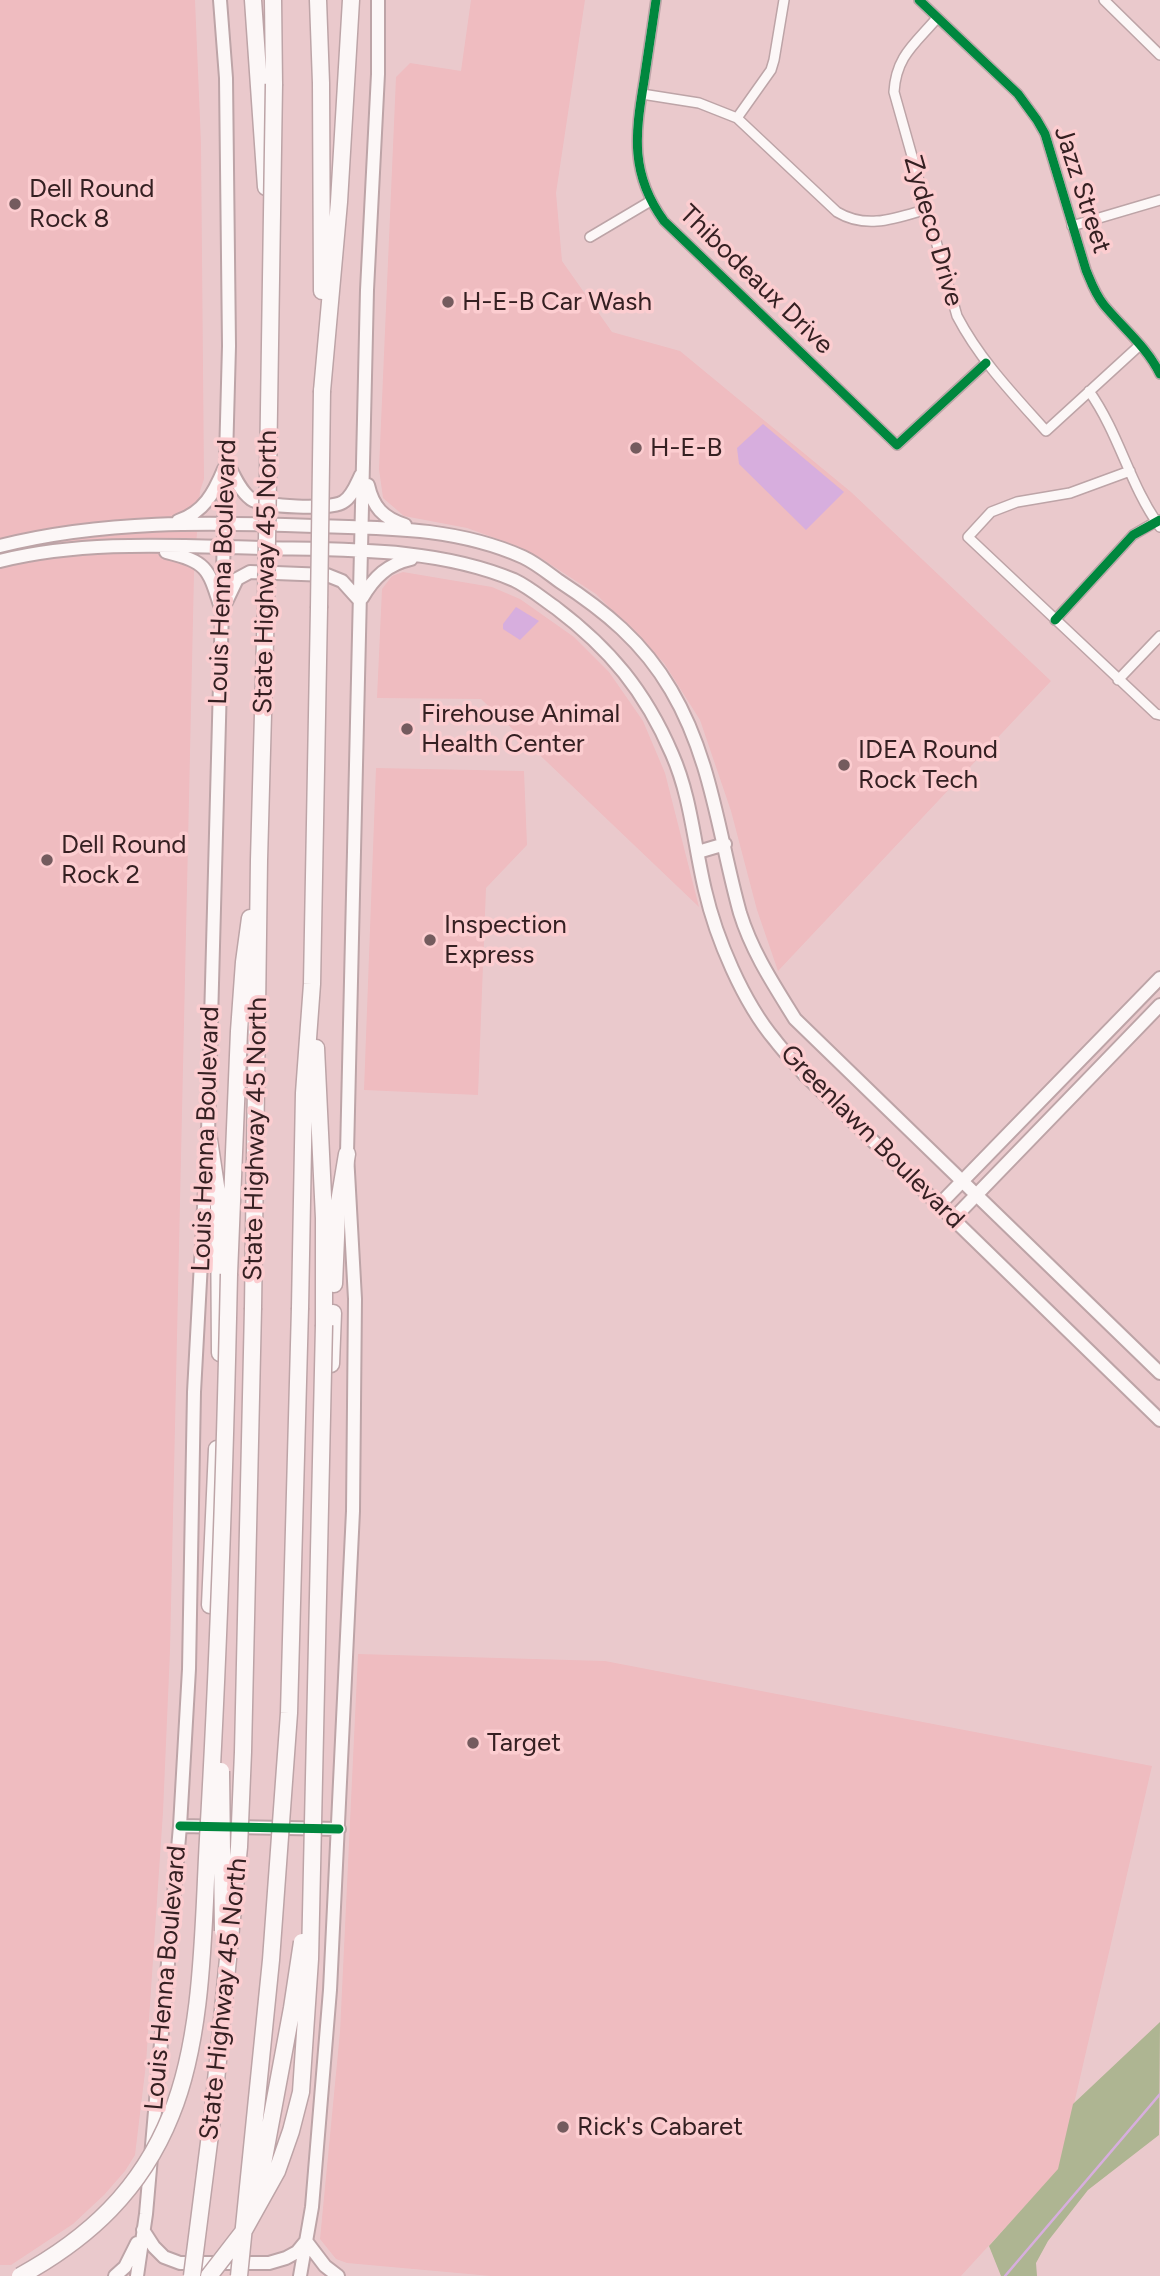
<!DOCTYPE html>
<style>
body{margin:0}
canvas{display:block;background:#eac9cc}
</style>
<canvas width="1160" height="2276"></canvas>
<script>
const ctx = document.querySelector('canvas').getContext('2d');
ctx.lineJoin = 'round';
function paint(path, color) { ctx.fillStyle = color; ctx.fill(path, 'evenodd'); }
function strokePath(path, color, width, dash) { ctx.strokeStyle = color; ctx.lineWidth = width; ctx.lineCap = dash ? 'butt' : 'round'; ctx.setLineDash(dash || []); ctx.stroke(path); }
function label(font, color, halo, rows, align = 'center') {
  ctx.font = font + ' Figtree,sans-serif'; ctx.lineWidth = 7; ctx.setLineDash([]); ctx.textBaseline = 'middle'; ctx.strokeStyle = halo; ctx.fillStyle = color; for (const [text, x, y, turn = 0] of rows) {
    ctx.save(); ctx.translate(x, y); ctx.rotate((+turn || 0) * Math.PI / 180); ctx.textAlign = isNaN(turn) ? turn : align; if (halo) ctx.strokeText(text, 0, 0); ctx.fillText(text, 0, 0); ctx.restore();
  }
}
const built = new Path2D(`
 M 0,0 L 195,0 L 201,143 L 204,479 L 200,491 L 194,574 L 170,1651 L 163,1812 L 146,2064 L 135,2155 L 125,2171 L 104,2195 L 73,2224 L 11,2265 L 0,2265 Z
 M 471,0 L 585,0 L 556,193 L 562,261 L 612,332 L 680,351 L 851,492 L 1051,681 L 778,971 L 757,910 L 731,811 L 700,720 L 664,663 L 596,594 L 539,557 L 517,546 L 467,528 L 404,516 L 383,498 L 379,469 L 396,77 L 410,63 L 461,71 Z
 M 403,572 L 492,587 L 520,599 L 574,637 L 609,672 L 643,721 L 665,773 L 699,907 L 481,699 L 377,698 L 382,589 L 392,576 Z
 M 376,768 L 524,771 L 527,845 L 486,888 L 478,1095 L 364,1090 Z
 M 358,1654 L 605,1661 L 1152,1766 L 1059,2169 L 961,2276 L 491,2276 L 347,2263 L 336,2259 L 320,2239 L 340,2032 Z`);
const forest = new Path2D(`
 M 1160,2022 L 1159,2135 L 1088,2190 L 1048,2241 L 1036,2263 L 1037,2276 L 1001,2276 L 989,2246 L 1058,2169 L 1073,2104 Z`);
const water = new Path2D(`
 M 763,424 L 844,492 L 806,530 L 739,464 L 737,448 Z
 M 516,607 L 539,621 L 520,640 L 503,629 L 503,624 Z`);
const stream = new Path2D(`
 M 1005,2276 L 1160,2094`);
const street = new Path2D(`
 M 656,0 C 652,27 648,54 644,81 C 635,135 630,174 664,221 L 897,445 L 986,363
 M 919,0 L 1018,94 L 1037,120 L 1045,134 L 1086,270 C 1091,282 1095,294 1104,305 C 1123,328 1147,347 1160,374
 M 1104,0 L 1160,55
 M 937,18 C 915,44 896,56 894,92 L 957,316 C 980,360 1013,394 1046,431 L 1140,345
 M 642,94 L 699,103 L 737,118 L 837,212 C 867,230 896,218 927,209
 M 737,118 L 771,70 L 774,60 L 784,0
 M 1072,226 L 1160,200
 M 590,237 L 649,202
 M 1089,391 C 1120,435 1129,484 1160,527
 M 1130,471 L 1070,493 L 1017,502 L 991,512 L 968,537 L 1156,714 L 1160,715
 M 1055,620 L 1133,535 L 1159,520
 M 1118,680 L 1160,636`);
const secondary = new Path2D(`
 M 227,462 C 233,474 240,491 251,499 C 263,507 331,510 343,502 C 352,497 357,483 361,475
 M 368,485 C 373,507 383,518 405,525
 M 178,521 C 204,512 214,493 224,469
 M 0,546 C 103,520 209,522 314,526 C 385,528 456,527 523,557 C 536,563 548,573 559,581 C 605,611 643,642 671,690 C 712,759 719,838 740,913 C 752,952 774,985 795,1019 L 1160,1373
 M 166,552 C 206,562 208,567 220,605
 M 0,561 C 85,540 174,546 261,548 C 345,550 435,547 514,580 C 529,587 543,599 556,608 C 610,649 645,691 672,754 C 691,797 694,844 705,890 C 716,938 743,1002 775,1040 C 784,1052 795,1063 804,1074 L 1160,1420
 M 362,598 C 374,577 388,564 411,559
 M 226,602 L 237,579 L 250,572 L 327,575 L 342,581 L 360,601
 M 698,852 L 725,844
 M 940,1204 L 1160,978
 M 954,1218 L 1160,1005
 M 180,1826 L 339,1829
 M 143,2230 L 154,2247 L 164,2257 L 180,2263 L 269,2263 L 286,2258 L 297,2252 L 306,2241
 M 306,2241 L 325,2266 L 338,2276
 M 115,2276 L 125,2267 L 137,2243
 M 137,2276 L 146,2214 L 180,1826 L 189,1669 L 194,1392 L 208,1133 L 229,346 L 226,78 L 220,0
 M 300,2276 L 312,2207 L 330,1990 L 353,1511 L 355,1299 L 347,1154 L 367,290 L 378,74 L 378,0`);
const highway = new Path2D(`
 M 253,0 L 266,187
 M 273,0 L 274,84
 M 318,0 L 321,83 L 322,291
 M 322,391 L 339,202 L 351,0
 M 316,1048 L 324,1218 L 324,1325
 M 208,1133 L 219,1206 L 220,1353
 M 229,1274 L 239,1031 L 244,962 L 250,918
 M 334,1284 L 337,1214 L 347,1154
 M 253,1308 L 259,860 L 266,604
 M 300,1308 L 304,1093 L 312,984 L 319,608
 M 331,1364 L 333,1313
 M 210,1605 L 217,1449`);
const highwayBridge = new Path2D(`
 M 266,604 L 274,84
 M 319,608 L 322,391
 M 221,1771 L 223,1931
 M 257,2196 L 292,2008 L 302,1942
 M 20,2276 C 89,2238 141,2190 171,2115 C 204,2035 203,1925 208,1839 C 219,1650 225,1462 229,1274
 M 192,2276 L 213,2111 L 239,1847 L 243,1752 L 253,1308
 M 209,2276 L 243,2232 L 277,2171 L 291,2131 L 301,2092 L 310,1959 L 324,1325
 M 239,2276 L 271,1960 L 289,1713 L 300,1308`);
const cycleway = new Path2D(`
 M 656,0 C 652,27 648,54 644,81 C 635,135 630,174 664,221 L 897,445 L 986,363
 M 919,0 L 1018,94 L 1037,120 L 1045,134 L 1086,270 C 1091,282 1095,294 1104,305 C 1123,328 1147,347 1160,374
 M 1055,620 L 1133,535 L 1160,520
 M 180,1826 L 339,1829`);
const markers = [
 [15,204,7,"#745b5e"],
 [448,302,7,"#745b5e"],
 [636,448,7,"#745b5e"],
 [407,729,7,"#745b5e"],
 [844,765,7,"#745b5e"],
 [47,860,7,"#745b5e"],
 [430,940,7,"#745b5e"],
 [473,1743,7,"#745b5e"],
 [563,2127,7,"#745b5e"]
];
const poiNames = [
 ["Dell Round",29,189],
 ["Rock 8",29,219],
 ["H-E-B Car Wash",462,302],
 ["H-E-B",650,448],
 ["Firehouse Animal",421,714],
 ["Health Center",421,744],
 ["IDEA Round",858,750],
 ["Rock Tech",858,780],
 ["Dell Round",61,845],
 ["Rock 2",61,875],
 ["Inspection",444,925],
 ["Express",444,955],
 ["Target",487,1743],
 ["Rick's Cabaret",577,2127]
];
const streetNames = [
 ["Jazz Street",1082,190,72],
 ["Zydeco Drive",933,231,74],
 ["Thibodeaux Drive",756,280,44],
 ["Louis Henna Boulevard",223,572,-88],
 ["State Highway 45 North",266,572,-89],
 ["Greenlawn Boulevard",872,1137,45],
 ["Louis Henna Boulevard",206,1139,-88],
 ["State Highway 45 North",256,1139,-89],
 ["Louis Henna Boulevard",166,1978,-85],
 ["State Highway 45 North",224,1999,-84]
];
paint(built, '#efbcc0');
paint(forest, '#aeb592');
paint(water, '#d7aede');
strokePath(stream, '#d7aede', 2.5);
strokePath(street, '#bda4a7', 12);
strokePath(secondary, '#bda4a7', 16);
strokePath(highway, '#bda4a7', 19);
strokePath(street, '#fcf7f7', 9);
strokePath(secondary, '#fcf7f7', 12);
strokePath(highway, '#fcf7f7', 16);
strokePath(highwayBridge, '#bda4a7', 19, []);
strokePath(highwayBridge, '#fcf7f7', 16);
strokePath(cycleway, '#00873e', 9);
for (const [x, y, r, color] of markers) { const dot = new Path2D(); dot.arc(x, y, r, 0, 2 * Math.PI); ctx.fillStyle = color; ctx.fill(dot); strokePath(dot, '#fccdd0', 2.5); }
label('26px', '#352022', '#fccdd0', poiNames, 'left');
label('26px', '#352022', '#fccdd0', streetNames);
</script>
